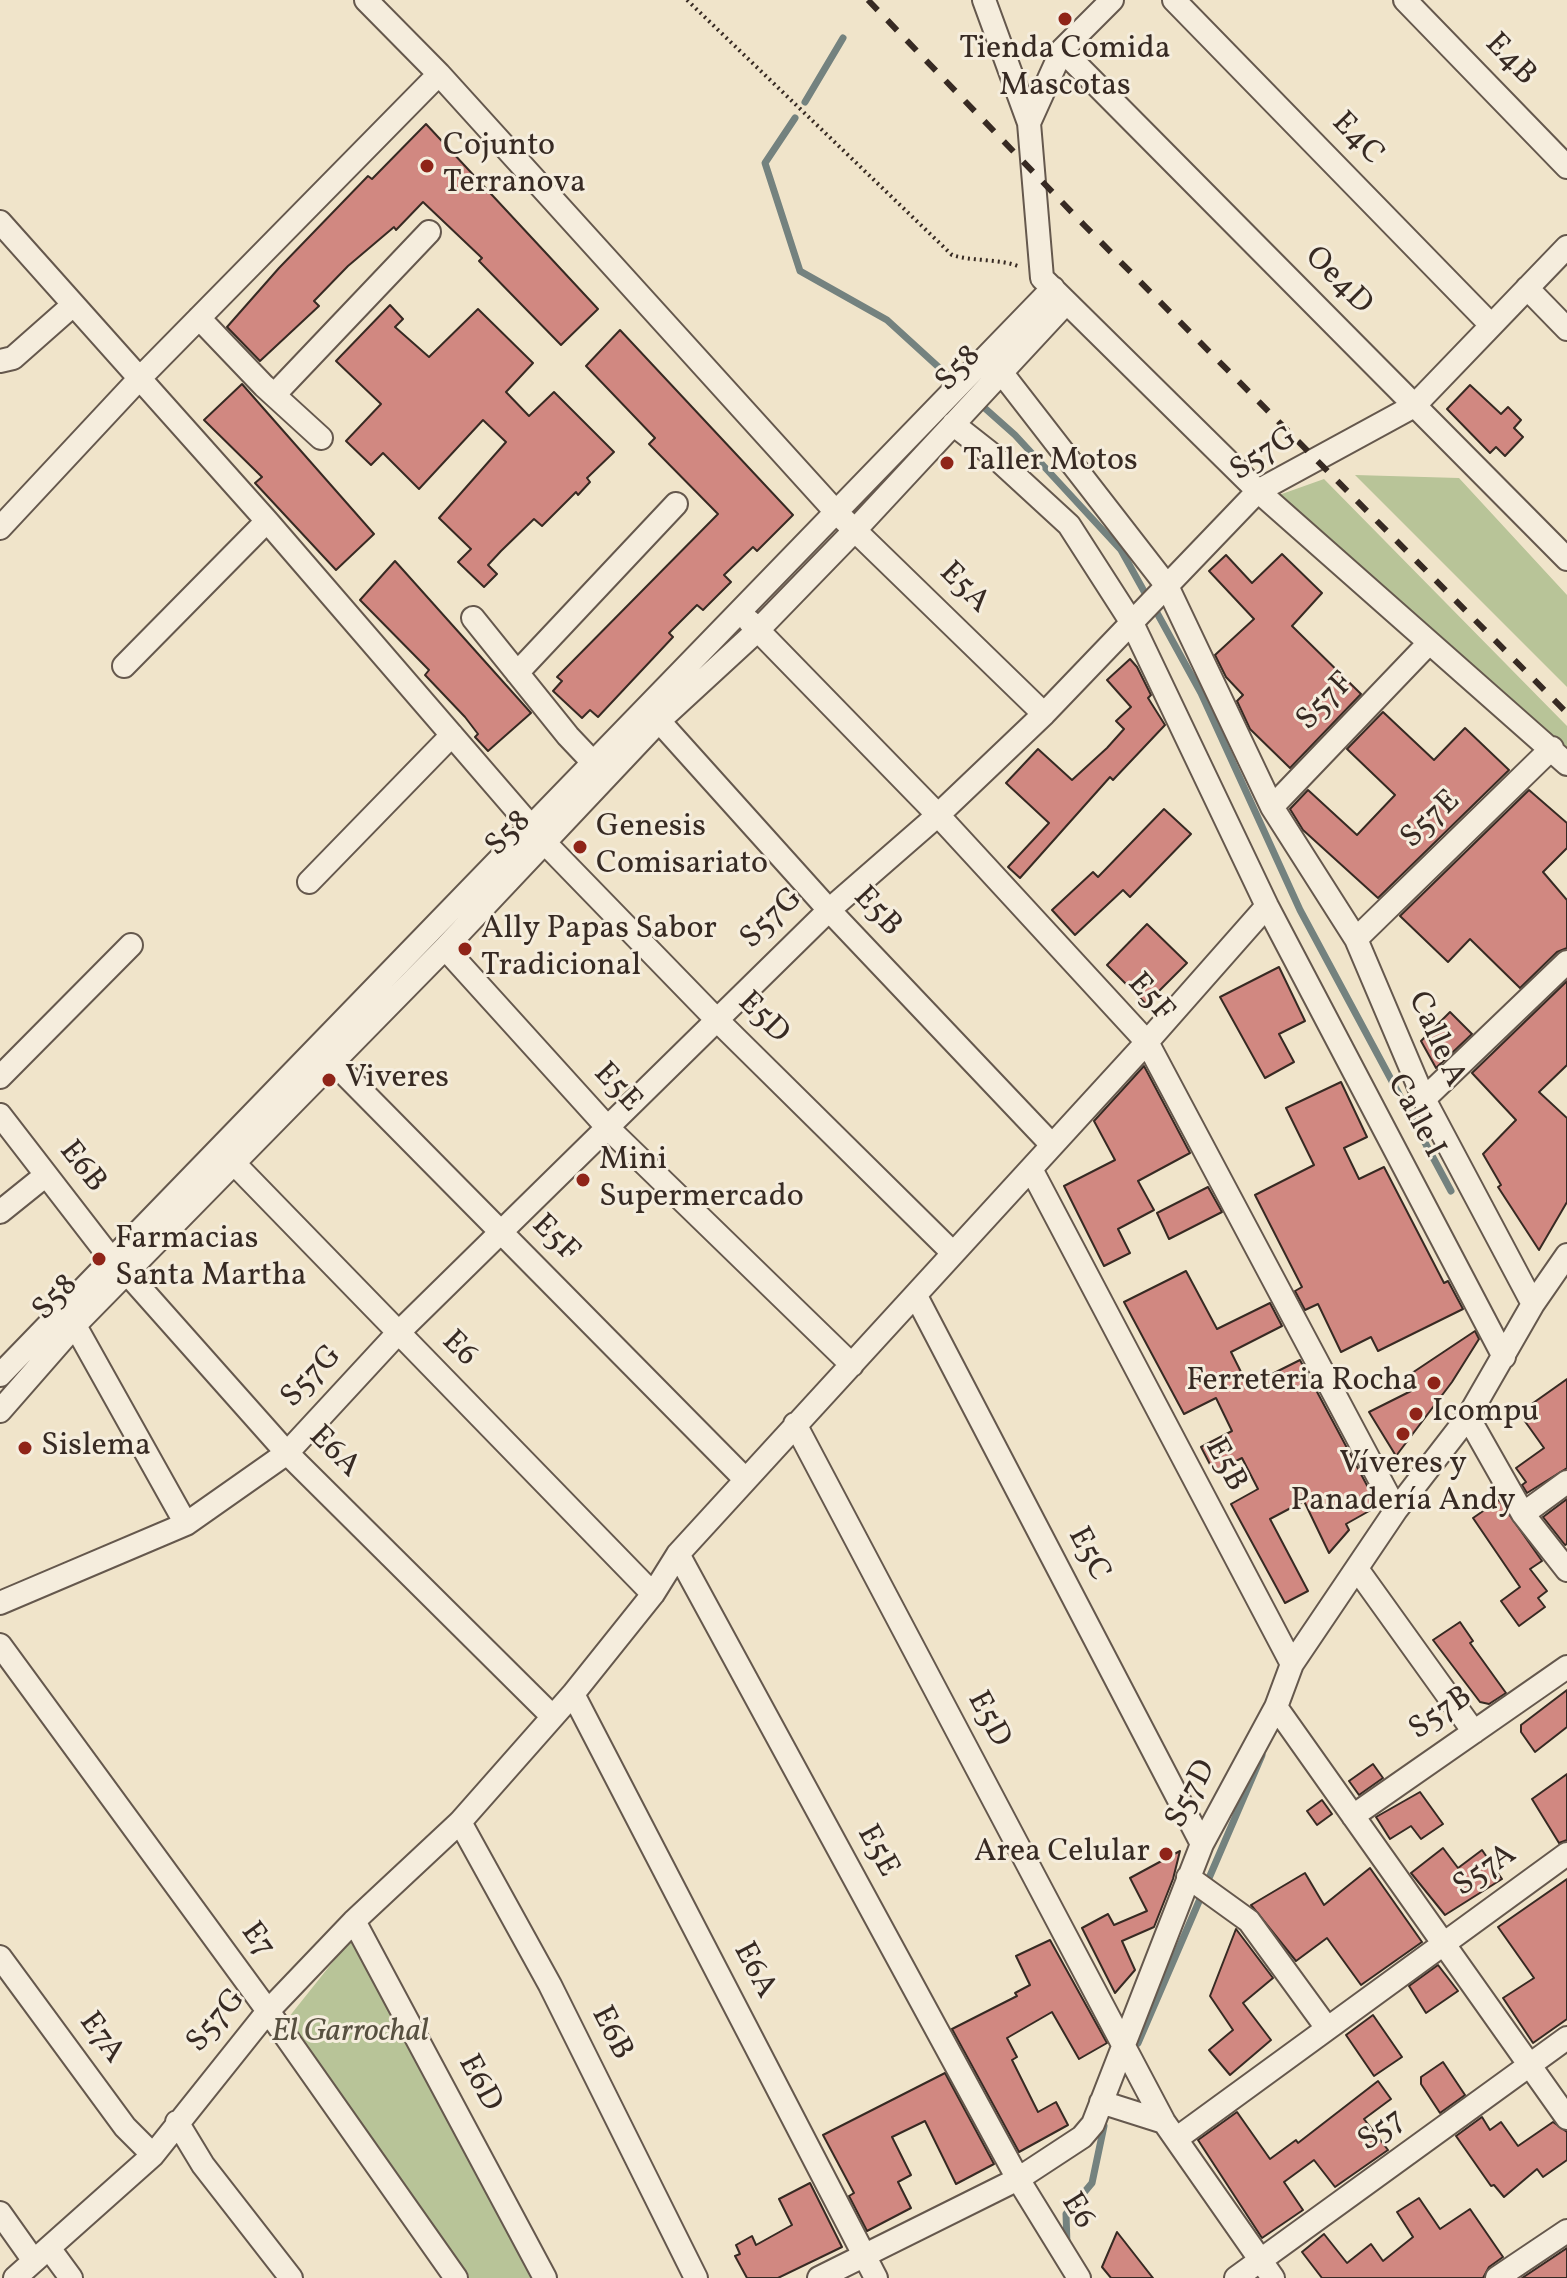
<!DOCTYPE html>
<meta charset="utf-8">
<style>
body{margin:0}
canvas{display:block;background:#f0e4ca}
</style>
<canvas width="1567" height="2278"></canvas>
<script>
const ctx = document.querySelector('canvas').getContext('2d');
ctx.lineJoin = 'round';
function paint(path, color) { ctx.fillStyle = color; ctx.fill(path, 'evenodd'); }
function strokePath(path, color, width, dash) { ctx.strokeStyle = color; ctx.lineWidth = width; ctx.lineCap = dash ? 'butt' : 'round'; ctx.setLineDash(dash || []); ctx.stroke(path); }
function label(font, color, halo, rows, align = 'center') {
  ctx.font = font + ' Vollkorn,serif'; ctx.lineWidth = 6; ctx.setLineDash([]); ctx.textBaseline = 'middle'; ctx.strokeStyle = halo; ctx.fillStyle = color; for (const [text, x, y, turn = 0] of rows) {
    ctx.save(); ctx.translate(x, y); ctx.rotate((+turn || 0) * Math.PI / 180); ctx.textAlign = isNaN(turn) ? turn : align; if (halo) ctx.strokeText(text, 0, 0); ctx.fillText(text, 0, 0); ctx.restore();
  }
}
const green = new Path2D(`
 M 1355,475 L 1459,478 L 1567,595 L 1567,687 Z
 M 1324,479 L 1567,726 L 1567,767 L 1303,514 L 1279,495 Z
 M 359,1929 L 545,2278 L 457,2278 L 277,2032 Z`);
const stream = new Path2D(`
 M 805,102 L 843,38
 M 795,118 L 765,163 L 800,271 L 887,320 L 956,383
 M 979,403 L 1015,435 L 1121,550 L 1145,593
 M 1156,611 L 1201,693 L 1300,910 L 1451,1191
 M 1138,2043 L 1262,1755
 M 1067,2244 L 1066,2214 L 1092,2183 L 1104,2126`);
const building = new Path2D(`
 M 426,124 L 598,309 L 561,345 L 479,261 L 482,258 L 423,202 L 396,230 L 394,227 L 348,266 L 314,301 L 319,306 L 260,361 L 227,327 L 279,268 L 368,176 L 372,179 Z
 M 390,305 L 403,319 L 395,327 L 429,357 L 478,309 L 533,363 L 506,392 L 529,416 L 554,392 L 614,452 L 587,478 L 590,482 L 578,495 L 576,492 L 542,526 L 534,519 L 501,551 L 488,565 L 497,574 L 484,587 L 458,562 L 471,549 L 439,518 L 506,442 L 483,420 L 419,489 L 383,453 L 371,465 L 346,441 L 381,404 L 336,361 Z
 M 620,330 L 793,515 L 757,551 L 753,547 L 724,575 L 731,582 L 703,610 L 697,605 L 669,633 L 673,637 L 598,717 L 590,710 L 582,718 L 553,691 L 562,681 L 557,677 L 718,514 L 649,444 L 655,438 L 586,366 Z
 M 242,384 L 374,534 L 336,570 L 255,483 L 262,477 L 204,420 Z
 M 1470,385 L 1501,414 L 1508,407 L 1521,420 L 1514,428 L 1523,437 L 1505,456 L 1496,447 L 1490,453 L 1447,409 Z
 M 1282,554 L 1322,593 L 1292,626 L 1361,694 L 1290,768 L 1250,729 L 1237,701 L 1243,695 L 1226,677 L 1215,655 L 1254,619 L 1209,571 L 1226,555 L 1252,583 Z
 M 395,561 L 531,713 L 488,751 L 475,737 L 478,734 L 465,717 L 425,675 L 429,670 L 360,600 Z
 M 1130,659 L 1137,667 L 1151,695 L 1148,698 L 1165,725 L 1113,780 L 1110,777 L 1020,878 L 1008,867 L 1049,823 L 1006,783 L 1038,749 L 1072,780 L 1107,748 L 1124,729 L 1116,721 L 1131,707 L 1107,680 Z
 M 1383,712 L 1434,760 L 1465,728 L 1509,770 L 1378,898 L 1303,830 L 1290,809 L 1308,790 L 1357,835 L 1395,795 L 1347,749 Z
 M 1529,790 L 1567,823 L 1567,848 L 1543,872 L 1567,900 L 1567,948 L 1557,952 L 1520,988 L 1470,939 L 1448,962 L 1400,916 Z
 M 1164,809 L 1191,834 L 1130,897 L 1123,890 L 1075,935 L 1052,910 L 1093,872 L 1098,877 Z
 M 1147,924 L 1187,963 L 1146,1004 L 1107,965 Z
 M 1279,967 L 1305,1021 L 1279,1034 L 1294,1062 L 1265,1078 L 1220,997 Z
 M 1567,981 L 1567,1065 L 1539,1092 L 1567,1118 L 1567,1202 L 1539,1250 L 1498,1187 L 1501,1185 L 1483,1154 L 1516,1120 L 1472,1073 Z
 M 1450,1012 L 1472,1034 L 1436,1068 L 1421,1041 Z
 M 1144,1066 L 1190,1153 L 1138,1181 L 1154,1210 L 1118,1229 L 1130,1253 L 1104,1266 L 1064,1186 L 1115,1160 L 1094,1121 Z
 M 1341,1082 L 1367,1137 L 1344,1148 L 1359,1179 L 1384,1167 L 1444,1283 L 1448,1281 L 1463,1309 L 1378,1351 L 1371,1337 L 1341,1352 L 1318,1304 L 1305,1310 L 1295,1291 L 1302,1287 L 1255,1195 L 1314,1165 L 1286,1108 Z
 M 1208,1187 L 1222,1212 L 1169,1239 L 1157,1213 Z
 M 1186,1271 L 1217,1329 L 1270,1303 L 1282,1326 L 1231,1352 L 1248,1386 L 1300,1360 L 1378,1506 L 1346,1524 L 1349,1530 L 1329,1553 L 1304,1501 L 1270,1519 L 1308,1591 L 1285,1603 L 1231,1504 L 1258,1489 L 1242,1458 L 1214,1472 L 1201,1447 L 1232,1431 L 1216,1398 L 1184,1414 L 1124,1302 Z
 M 1475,1331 L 1479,1339 L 1452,1382 L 1396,1456 L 1369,1412 L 1417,1388 L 1409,1375 Z
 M 1567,1379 L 1567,1468 L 1527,1493 L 1522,1485 L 1526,1482 L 1516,1468 L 1544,1448 L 1519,1413 Z
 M 1567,1499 L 1567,1544 L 1565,1545 L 1543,1517 Z
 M 1499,1500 L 1542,1561 L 1530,1569 L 1547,1591 L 1538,1598 L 1545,1607 L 1519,1626 L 1501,1601 L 1520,1587 L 1473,1518 Z
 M 1460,1622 L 1473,1641 L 1470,1643 L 1506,1693 L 1489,1704 L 1480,1702 L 1433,1640 Z
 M 1567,1690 L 1567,1727 L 1535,1752 L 1521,1732 L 1521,1725 Z
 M 1373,1764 L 1383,1778 L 1359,1795 L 1349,1781 Z
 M 1567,1774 L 1567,1840 L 1559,1843 L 1532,1799 Z
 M 1420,1792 L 1443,1824 L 1421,1839 L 1411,1826 L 1390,1839 L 1376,1817 Z
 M 1322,1800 L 1332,1814 L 1317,1825 L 1307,1811 Z
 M 1443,1848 L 1458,1868 L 1482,1850 L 1502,1879 L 1445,1915 L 1411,1873 Z
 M 1180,1851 L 1173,1879 L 1154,1927 L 1122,1941 L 1135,1970 L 1115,1993 L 1082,1928 L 1108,1914 L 1114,1925 L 1147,1911 L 1130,1878 Z
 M 1370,1868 L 1422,1942 L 1361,1985 L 1327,1938 L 1296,1961 L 1251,1905 L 1305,1873 L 1324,1905 Z
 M 1567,1879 L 1567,2019 L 1533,2043 L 1503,1998 L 1534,1978 L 1498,1927 Z
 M 1236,1929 L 1273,1978 L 1243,2003 L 1271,2040 L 1230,2075 L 1209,2050 L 1233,2030 L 1210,1996 Z
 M 1050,1940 L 1107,2043 L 1079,2059 L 1052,2012 L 1007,2038 L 1017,2057 L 1012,2060 L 1038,2112 L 1056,2102 L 1068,2125 L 1019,2152 L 952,2029 L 1017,1996 L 1015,1993 L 1030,1985 L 1016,1956 Z
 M 1438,1965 L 1458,1991 L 1426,2013 L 1409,1986 Z
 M 1373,2015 L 1402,2057 L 1374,2076 L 1346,2035 Z
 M 1443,2062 L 1465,2095 L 1440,2113 L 1421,2084 L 1421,2077 Z
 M 945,2073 L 994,2164 L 956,2184 L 925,2121 L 892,2137 L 911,2175 L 898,2182 L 911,2208 L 867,2231 L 849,2196 L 854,2193 L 823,2135 Z
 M 1378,2081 L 1391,2099 L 1364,2119 L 1388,2150 L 1335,2187 L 1314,2160 L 1284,2182 L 1303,2210 L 1262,2238 L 1198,2140 L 1237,2112 L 1270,2159 L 1296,2140 L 1298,2143 Z
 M 1482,2117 L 1490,2130 L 1501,2122 L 1518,2146 L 1553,2122 L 1567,2132 L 1567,2160 L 1543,2177 L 1537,2169 L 1504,2197 L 1494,2185 L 1491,2186 L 1456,2136 Z
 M 810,2183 L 842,2247 L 778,2278 L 747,2278 L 735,2256 L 740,2254 L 736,2245 L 752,2236 L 756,2245 L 792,2225 L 779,2199 Z
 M 1419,2198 L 1440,2229 L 1470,2209 L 1503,2257 L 1489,2267 L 1483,2278 L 1322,2278 L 1302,2252 L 1324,2234 L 1347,2263 L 1371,2244 L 1383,2261 L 1413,2237 L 1397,2212 Z
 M 1117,2232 L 1153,2278 L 1111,2278 L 1102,2267 Z
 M 1567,2248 L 1567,2278 L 1522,2278 Z`);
const path = new Path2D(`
 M 687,0 L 952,255 C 974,262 999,258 1020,267`);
const minor = new Path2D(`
 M 366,0 L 439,74 L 836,512 L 1044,714
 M 984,0 L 1029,123
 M 1112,0 L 1062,50 L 1029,123 L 1042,278 L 1258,491 L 1567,764
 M 1174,0 L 1491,325
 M 1405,0 L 1567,167
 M 1062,50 L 1567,559
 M 0,222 L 267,521 L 546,844 L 717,1020 L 952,1252
 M 1527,288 L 1567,329
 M 199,318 L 264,386 L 321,438
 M 0,361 L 13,358 L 73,305
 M 1001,372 L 1167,586 L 1272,807 L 1356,939 L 1424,1099 L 1533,1304
 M 274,395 L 429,232
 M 953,424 L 995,457 L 1069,525 L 1132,623 L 1267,906 L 1504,1357
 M 0,528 L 139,379 L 439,74
 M 473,618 L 568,736 L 604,774
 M 749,621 L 938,815 L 1147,1042 L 1396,1510
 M 124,666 L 267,521
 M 517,673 L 676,504
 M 659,721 L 829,910 L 1051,1144
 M 1272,807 L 1429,643
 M 309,882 L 452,735
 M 1356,939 L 1552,748
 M 445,948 L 608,1128 L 852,1365
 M 324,1053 L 745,1479
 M 0,1077 L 131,945
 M 1424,1099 L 1567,962
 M 0,1115 L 112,1260 L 127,1273 L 287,1453 L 552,1716
 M 224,1153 L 653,1594
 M 1031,1169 L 1292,1664
 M 0,1212 L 46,1175
 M 916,1296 L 1202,1844
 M 68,1313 L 186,1524
 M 0,1375 L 1053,288
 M 0,1411 L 77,1323 L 445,948 L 659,721 L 759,629 L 856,529 L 1066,303
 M 1468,1417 L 1523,1514 L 1567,1570
 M 795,1424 L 1164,2122 L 1273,2278
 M 1523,1514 L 1567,1482
 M 678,1554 L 1018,2179 L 1079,2278
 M 1357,1569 L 1474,1732
 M 0,1603 L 186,1524 L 287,1453 L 397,1334 L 829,910 L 938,815 L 1044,714 L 1258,491 L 1414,406 L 1567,247
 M 0,1645 L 268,2011 L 456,2278
 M 573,1694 L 876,2278
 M 1276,1707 L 1567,2118
 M 1353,1816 L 1567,1667
 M 460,1822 L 550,1985 L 696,2278
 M 1188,1877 L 1249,1921 L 1327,2028
 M 354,1921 L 545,2278
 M 0,1957 L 125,2127 L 153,2155
 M 1101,2102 L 1164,2122
 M 177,2122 L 203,2165 L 291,2278
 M 1176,2139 L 1567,1854
 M 0,2213 L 34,2261
 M 49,2248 L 71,2278
 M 15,2278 L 153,2155 L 268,2011 L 354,1921 L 460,1822 L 573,1694 L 653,1594 L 678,1554 L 1147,1042 L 1267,906
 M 819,2278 L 1018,2179 L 1082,2137 L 1093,2124 L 1202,1844 L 1276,1707 L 1292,1664 L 1396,1510 L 1468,1417 L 1533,1304 L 1567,1255
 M 1236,2278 L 1567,2038
 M 1497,2278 L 1567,2231`);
const rail = new Path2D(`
 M 868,0 L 1084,225 L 1567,713`);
const markers = [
 [1065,19,8,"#8f2418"],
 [427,166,8,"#8f2418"],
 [947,463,8,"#8f2418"],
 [580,847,8,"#8f2418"],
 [465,949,8,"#8f2418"],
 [329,1080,8,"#8f2418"],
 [583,1180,8,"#8f2418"],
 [99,1259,8,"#8f2418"],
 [1434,1383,8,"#8f2418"],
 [1416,1414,8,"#8f2418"],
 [1403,1434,8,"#8f2418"],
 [25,1448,8,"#8f2418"],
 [1166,1854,8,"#8f2418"]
];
const poiNames = [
 ["Tienda Comida",1065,51,"center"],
 ["Mascotas",1065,88,"center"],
 ["Cojunto",443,148],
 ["Terranova",443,185],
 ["Taller Motos",963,463],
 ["Genesis",596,829],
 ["Comisariato",596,866],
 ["Ally Papas Sabor",481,931],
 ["Tradicional",481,968],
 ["Viveres",345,1080],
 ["Mini",599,1162],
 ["Supermercado",599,1199],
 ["Farmacias",115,1241],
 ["Santa Martha",115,1278],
 ["Ferreteria Rocha",1418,1383,"right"],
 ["Icompu",1432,1414],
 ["Sislema",41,1448],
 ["Víveres y",1403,1466,"center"],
 ["Panadería Andy",1403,1503,"center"],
 ["Area Celular",1150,1854,"right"]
];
const streetNames = [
 ["E4B",1509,61,46],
 ["E4C",1356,140,46],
 ["Oe4D",1337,282,45],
 ["S58",960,370,-47],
 ["S57G",1265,456,-33],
 ["E5A",963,589,45],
 ["S57F",1327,703,-46],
 ["S57E",1432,821,-44],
 ["S58",510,835,-46],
 ["E5B",876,913,47],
 ["S57G",773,920,-44],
 ["E5F",1149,999,49],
 ["E5D",762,1019,45],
 ["Calle A",1435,1040,66],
 ["E5E",616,1089,47],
 ["Calle I",1414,1117,62],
 ["E6B",81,1168,52],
 ["E5F",554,1240,45],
 ["S58",57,1299,-47],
 ["E6",458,1350,45],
 ["S57G",313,1378,-47],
 ["E6A",333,1453,45],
 ["E5B",1224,1466,62],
 ["E5C",1087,1555,62],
 ["S57B",1442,1715,-35],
 ["E5D",987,1720,62],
 ["S57D",1193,1795,-62],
 ["E5E",876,1852,61],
 ["S57A",1486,1872,-35],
 ["E7",256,1941,54],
 ["E6A",753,1971,62],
 ["S57G",218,2022,-50],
 ["E6B",610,2034,63],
 ["E7A",100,2039,54],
 ["E6D",478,2084,62],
 ["S57",1383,2132,-36],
 ["E6",1076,2212,58]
];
const parkNames = [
 ["El Garrochal",350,2034]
];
paint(green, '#b8c498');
strokePath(stream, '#74827f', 7);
paint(building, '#d18881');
strokePath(building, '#372a23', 2);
strokePath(minor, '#65584d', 26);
strokePath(path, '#372a23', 4, [2, 4]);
strokePath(minor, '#f5eddd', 22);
strokePath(rail, '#372a23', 6, [14, 14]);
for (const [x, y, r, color] of markers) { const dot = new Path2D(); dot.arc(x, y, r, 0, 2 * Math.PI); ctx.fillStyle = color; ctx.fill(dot); strokePath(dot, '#f5eddd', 3); }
label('32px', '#372a23', '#f5eddd', poiNames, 'left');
label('32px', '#372a23', '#f5eddd', streetNames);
label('italic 32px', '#575040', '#f5eddd', parkNames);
</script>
